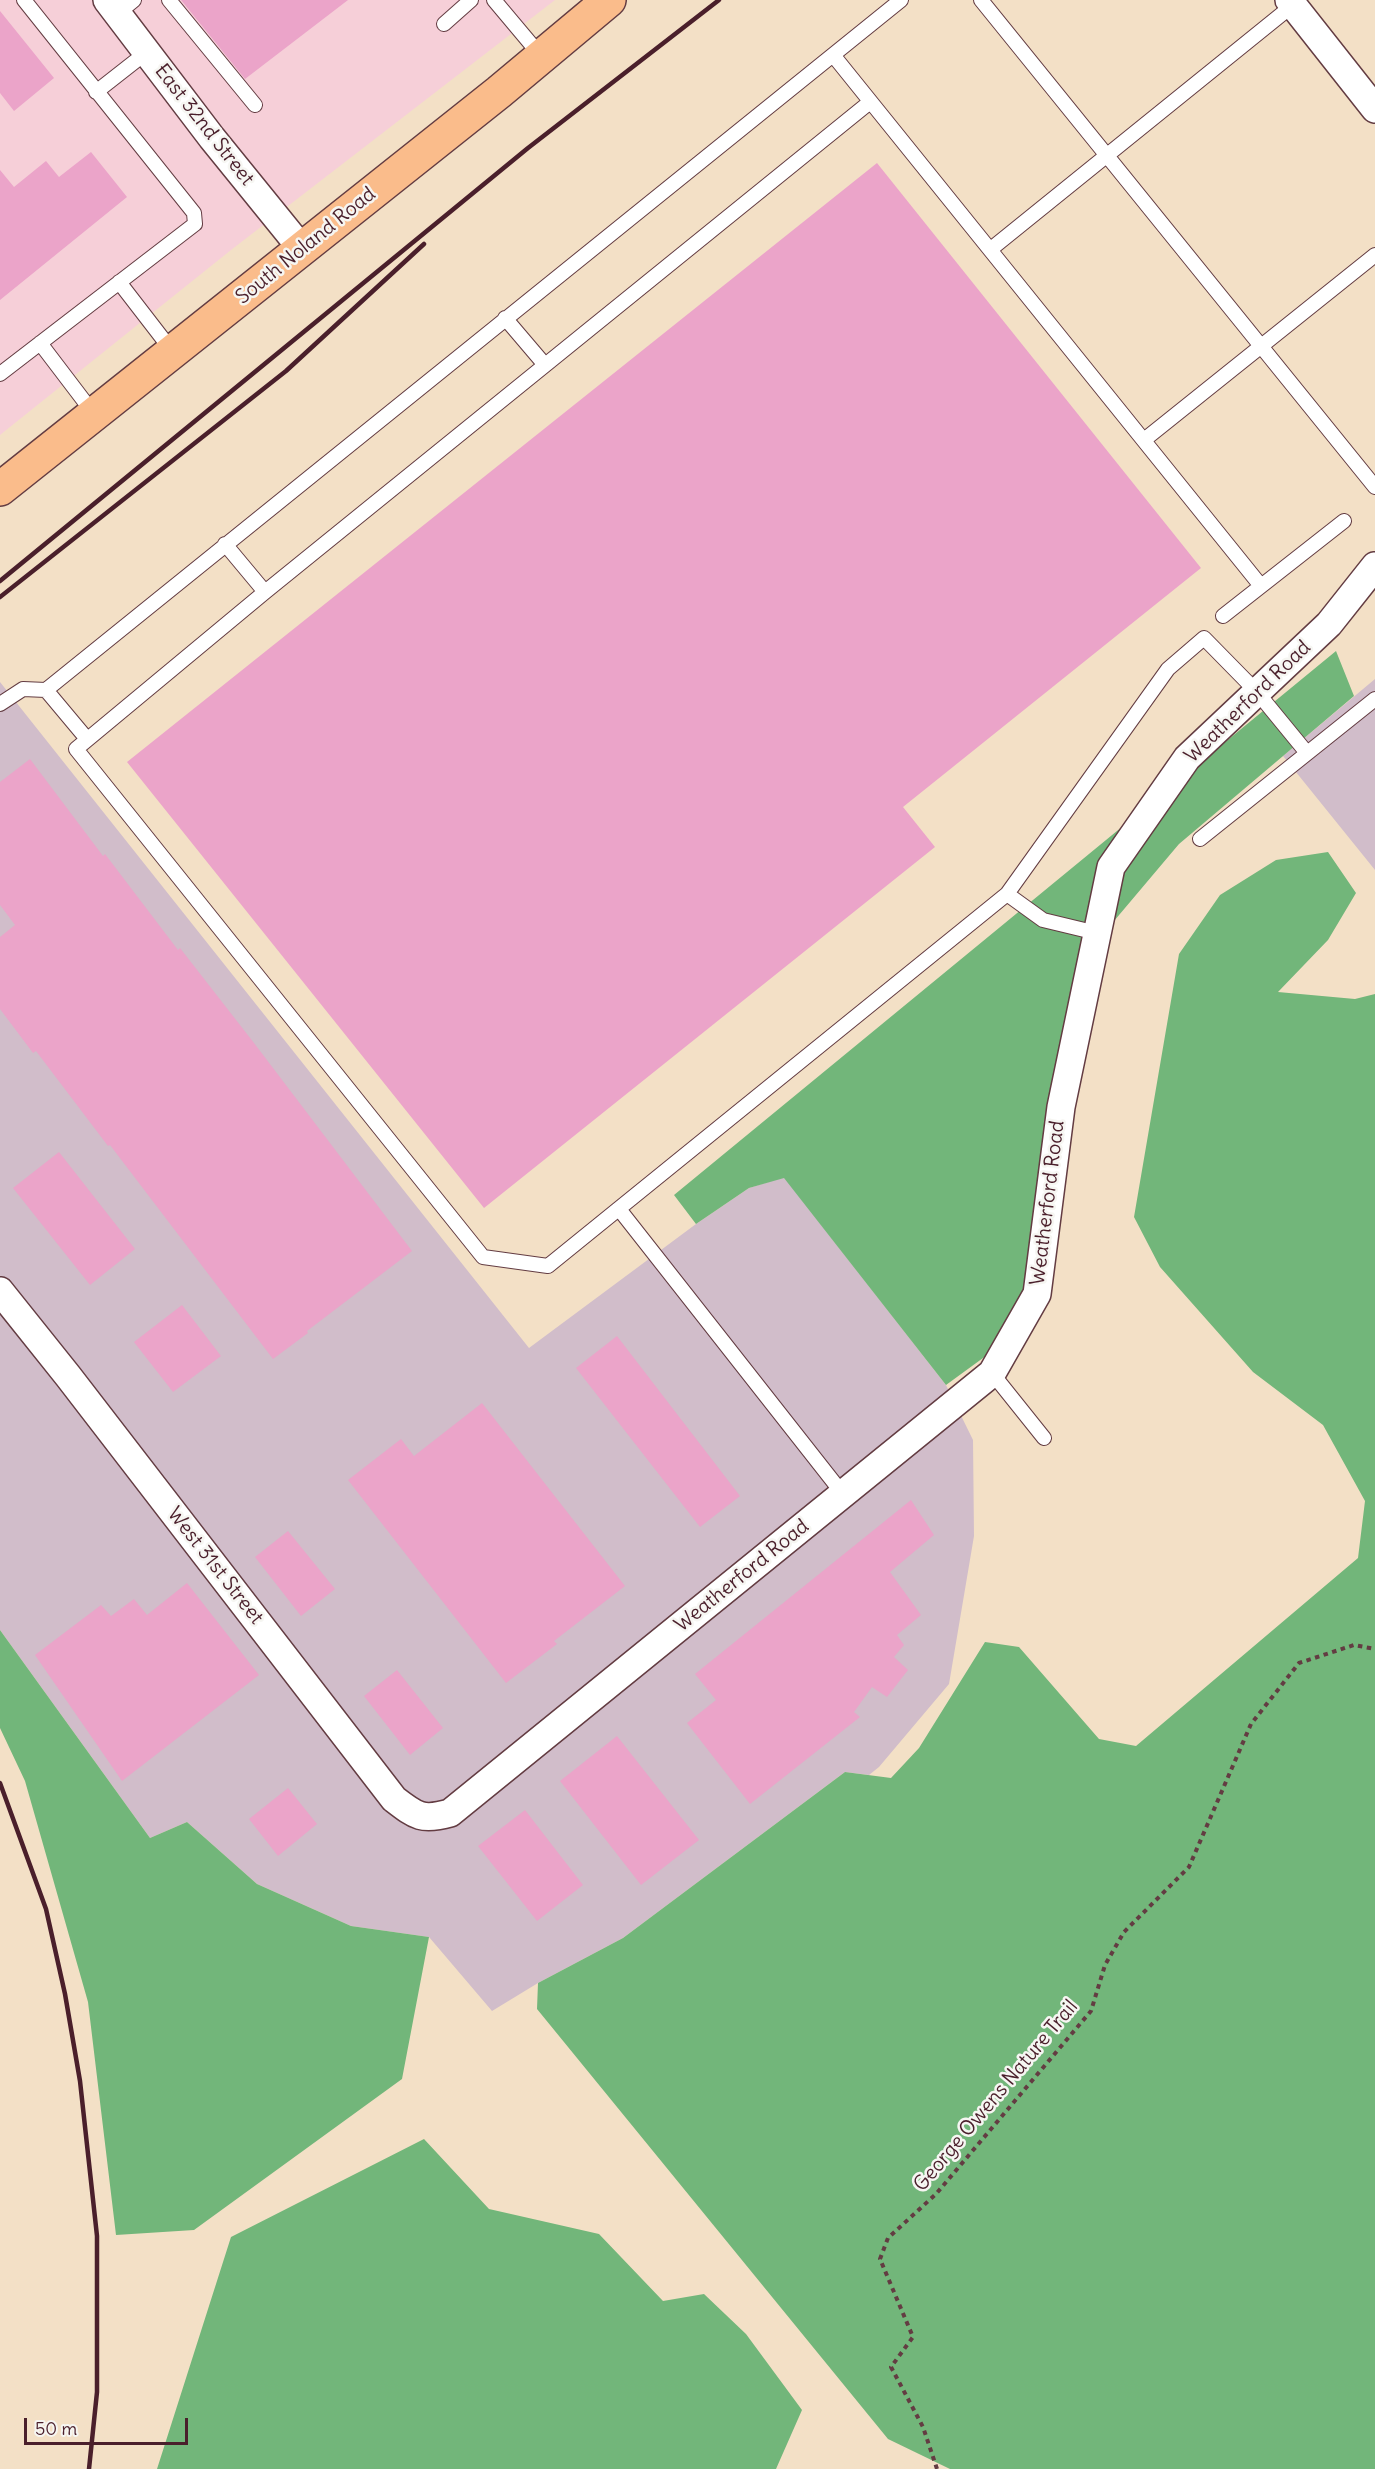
<!DOCTYPE html>
<style>
body{margin:0}
#map{position:relative;width:1375px;height:2469px;overflow:hidden;background:#f3e0c6;font-family:Delius,sans-serif}
canvas{display:block}
.scale{position:absolute;left:24px;top:2418px;width:164px;height:27px;box-sizing:border-box;border:3px solid #4a1f2b;border-top:0;padding-left:8px;font-size:18px;line-height:21px;white-space:nowrap;color:#4a1f2b;-webkit-text-stroke:4px #f6f6f2;paint-order:stroke}
</style>
<div id="map">
<canvas width="1375" height="2469"></canvas>
<div class="scale">50 m</div>
</div>
<script>
const ctx = document.querySelector('canvas').getContext('2d');
ctx.lineJoin = 'round';
function paint(path, color) { ctx.fillStyle = color; ctx.fill(path, 'evenodd'); }
function strokePath(path, color, width, dash) { ctx.strokeStyle = color; ctx.lineWidth = width; ctx.lineCap = dash ? 'butt' : 'round'; ctx.setLineDash(dash || []); ctx.stroke(path); }
function label(font, color, halo, rows, align = 'center') {
  ctx.font = font + ' Delius,sans-serif'; ctx.lineWidth = 5; ctx.setLineDash([]); ctx.textBaseline = 'middle'; ctx.strokeStyle = halo; ctx.fillStyle = color; for (const [text, x, y, turn = 0] of rows) {
    ctx.save(); ctx.translate(x, y); ctx.rotate((+turn || 0) * Math.PI / 180); ctx.textAlign = isNaN(turn) ? turn : align; if (halo) ctx.strokeText(text, 0, 0); ctx.fillText(text, 0, 0); ctx.restore();
  }
}
const built = new Path2D(`
 M 0,0 L 555,0 L 231,250 L 0,435 Z`);
const industrial = new Path2D(`
 M 1375,679 L 1375,870 L 1283,756 Z
 M 0,682 L 529,1348 L 696,1224 L 749,1188 L 784,1177 L 946,1385 L 973,1440 L 974,1536 L 949,1684 L 879,1767 L 869,1775 L 845,1772 L 623,1938 L 538,1983 L 492,2011 L 429,1937 L 351,1926 L 257,1884 L 187,1822 L 150,1838 L 0,1630 Z`);
const forest = new Path2D(`
 M 1336,651 L 1354,696 L 1179,844 L 1114,921 L 1089,989 L 1030,1306 L 994,1350 L 946,1385 L 784,1178 L 749,1188 L 696,1224 L 674,1195 Z
 M 1328,852 L 1356,893 L 1328,940 L 1278,992 L 1355,999 L 1375,994 L 1375,2469 L 950,2469 L 888,2439 L 537,2009 L 538,1983 L 623,1938 L 845,1772 L 891,1778 L 919,1748 L 985,1642 L 1019,1647 L 1099,1739 L 1136,1746 L 1358,1558 L 1365,1501 L 1323,1425 L 1253,1372 L 1160,1267 L 1134,1217 L 1179,954 L 1220,895 L 1276,860 Z
 M 0,1630 L 150,1838 L 187,1822 L 257,1884 L 351,1926 L 429,1937 L 402,2079 L 194,2230 L 116,2235 L 88,2002 L 25,1781 L 0,1728 Z
 M 424,2139 L 489,2209 L 599,2234 L 663,2301 L 704,2294 L 746,2334 L 802,2410 L 776,2469 L 157,2469 L 231,2237 Z`);
const building = new Path2D(`
 M 181,0 L 348,0 L 245,79 Z
 M 0,11 L 54,78 L 14,111 L 0,93 Z
 M 91,152 L 127,197 L 0,300 L 0,170 L 14,187 L 46,161 L 59,177 Z
 M 877,163 L 1201,568 L 903,807 L 935,847 L 484,1208 L 127,762 Z
 M 30,759 L 103,856 L 105,854 L 178,950 L 180,948 L 254,1043 L 412,1251 L 307,1331 L 308,1333 L 273,1359 L 110,1145 L 108,1146 L 36,1051 L 33,1053 L 0,1009 L 0,937 L 15,925 L 0,905 L 0,782 Z
 M 59,1152 L 135,1249 L 90,1285 L 13,1188 Z
 M 182,1305 L 221,1356 L 173,1392 L 134,1342 Z
 M 617,1336 L 740,1496 L 700,1527 L 576,1368 Z
 M 482,1403 L 625,1586 L 554,1641 L 557,1644 L 506,1683 L 348,1480 L 401,1439 L 414,1456 Z
 M 911,1500 L 934,1535 L 890,1572 L 921,1615 L 897,1635 L 904,1645 L 894,1657 L 908,1670 L 887,1697 L 872,1687 L 854,1712 L 860,1717 L 750,1804 L 687,1723 L 716,1700 L 695,1674 Z
 M 288,1531 L 335,1589 L 301,1616 L 255,1557 Z
 M 187,1583 L 259,1675 L 122,1781 L 35,1655 L 101,1605 L 111,1616 L 134,1599 L 147,1615 Z
 M 397,1670 L 443,1728 L 410,1755 L 364,1696 Z
 M 617,1736 L 699,1840 L 641,1885 L 560,1781 Z
 M 288,1788 L 317,1824 L 278,1856 L 249,1819 Z
 M 525,1810 L 583,1885 L 537,1921 L 478,1846 Z`);
const path = new Path2D(`
 M 937,2469 L 923,2427 L 891,2367 L 913,2337 L 880,2259 L 888,2238 L 936,2194 L 1091,2011 L 1105,1965 L 1124,1932 L 1189,1867 L 1251,1724 L 1299,1663 L 1354,1645 L 1375,1649`);
const lane = new Path2D(`
 M 169,0 L 255,105
 M 494,0 L 541,56
 M 981,0 L 1375,487
 M 117,14 L 134,0
 M 444,24 L 471,0
 M 833,55 L 1261,586
 M 96,92 L 147,52
 M 870,102 L 265,592 L 76,749 L 483,1257 L 548,1266 L 1007,894 L 1168,669 L 1204,638 L 1257,692 L 1307,753
 M 991,249 L 1293,5
 M 119,282 L 173,352
 M 505,318 L 545,365
 M 40,343 L 94,414
 M 0,374 L 195,224 L 194,213 L 24,0
 M 1144,440 L 1375,255
 M 225,544 L 265,592
 M 1223,616 L 1344,521
 M 46,690 L 87,739
 M 0,704 L 23,689 L 46,690 L 901,0
 M 1200,839 L 1375,699
 M 1007,894 L 1043,920 L 1097,933
 M 619,1209 L 843,1494
 M 992,1373 L 1044,1438`);
const street = new Path2D(`
 M 107,0 L 212,138 L 302,249
 M 1289,0 L 1375,109
 M 0,1291 L 68,1376 L 394,1799 C 416,1816 422,1821 450,1813 L 992,1373 L 1037,1294 L 1061,1107 L 1111,867 L 1187,758 L 1329,624 L 1375,566`);
const primary = new Path2D(`
 M 0,489 L 499,92 L 609,0`);
const rail = new Path2D(`
 M 0,581 L 528,148 L 719,0
 M 0,597 L 286,371 L 424,244
 M 0,1783 L 46,1909 L 65,1994 L 80,2081 L 97,2236 L 97,2392 L 89,2469`);
const streetNames = [
 ["East 32nd Street",204,125,52],
 ["South Noland Road",306,246,-39],
 ["Weatherford Road",1248,702,-44],
 ["Weatherford Road",1048,1203,-83],
 ["West 31st Street",215,1566,52],
 ["Weatherford Road",742,1576,-39],
 ["George Owens Nature Trail",996,2096,-50]
];
paint(built, '#f6cfd8');
paint(industrial, '#d1bdca');
paint(forest, '#72b67a');
paint(building, '#eba4c9');
strokePath(lane, '#633c42', 16);
strokePath(street, '#633c42', 30);
strokePath(primary, '#633c42', 36);
strokePath(path, '#633c42', 4, [4.5, 4.5]);
strokePath(lane, '#fff', 14);
strokePath(street, '#fff', 27);
strokePath(primary, '#fabc8b', 33);
strokePath(rail, '#4a1f2b', 4.5);
label('20px', '#4a1f2b', '#f6f6f2', streetNames);
</script>
